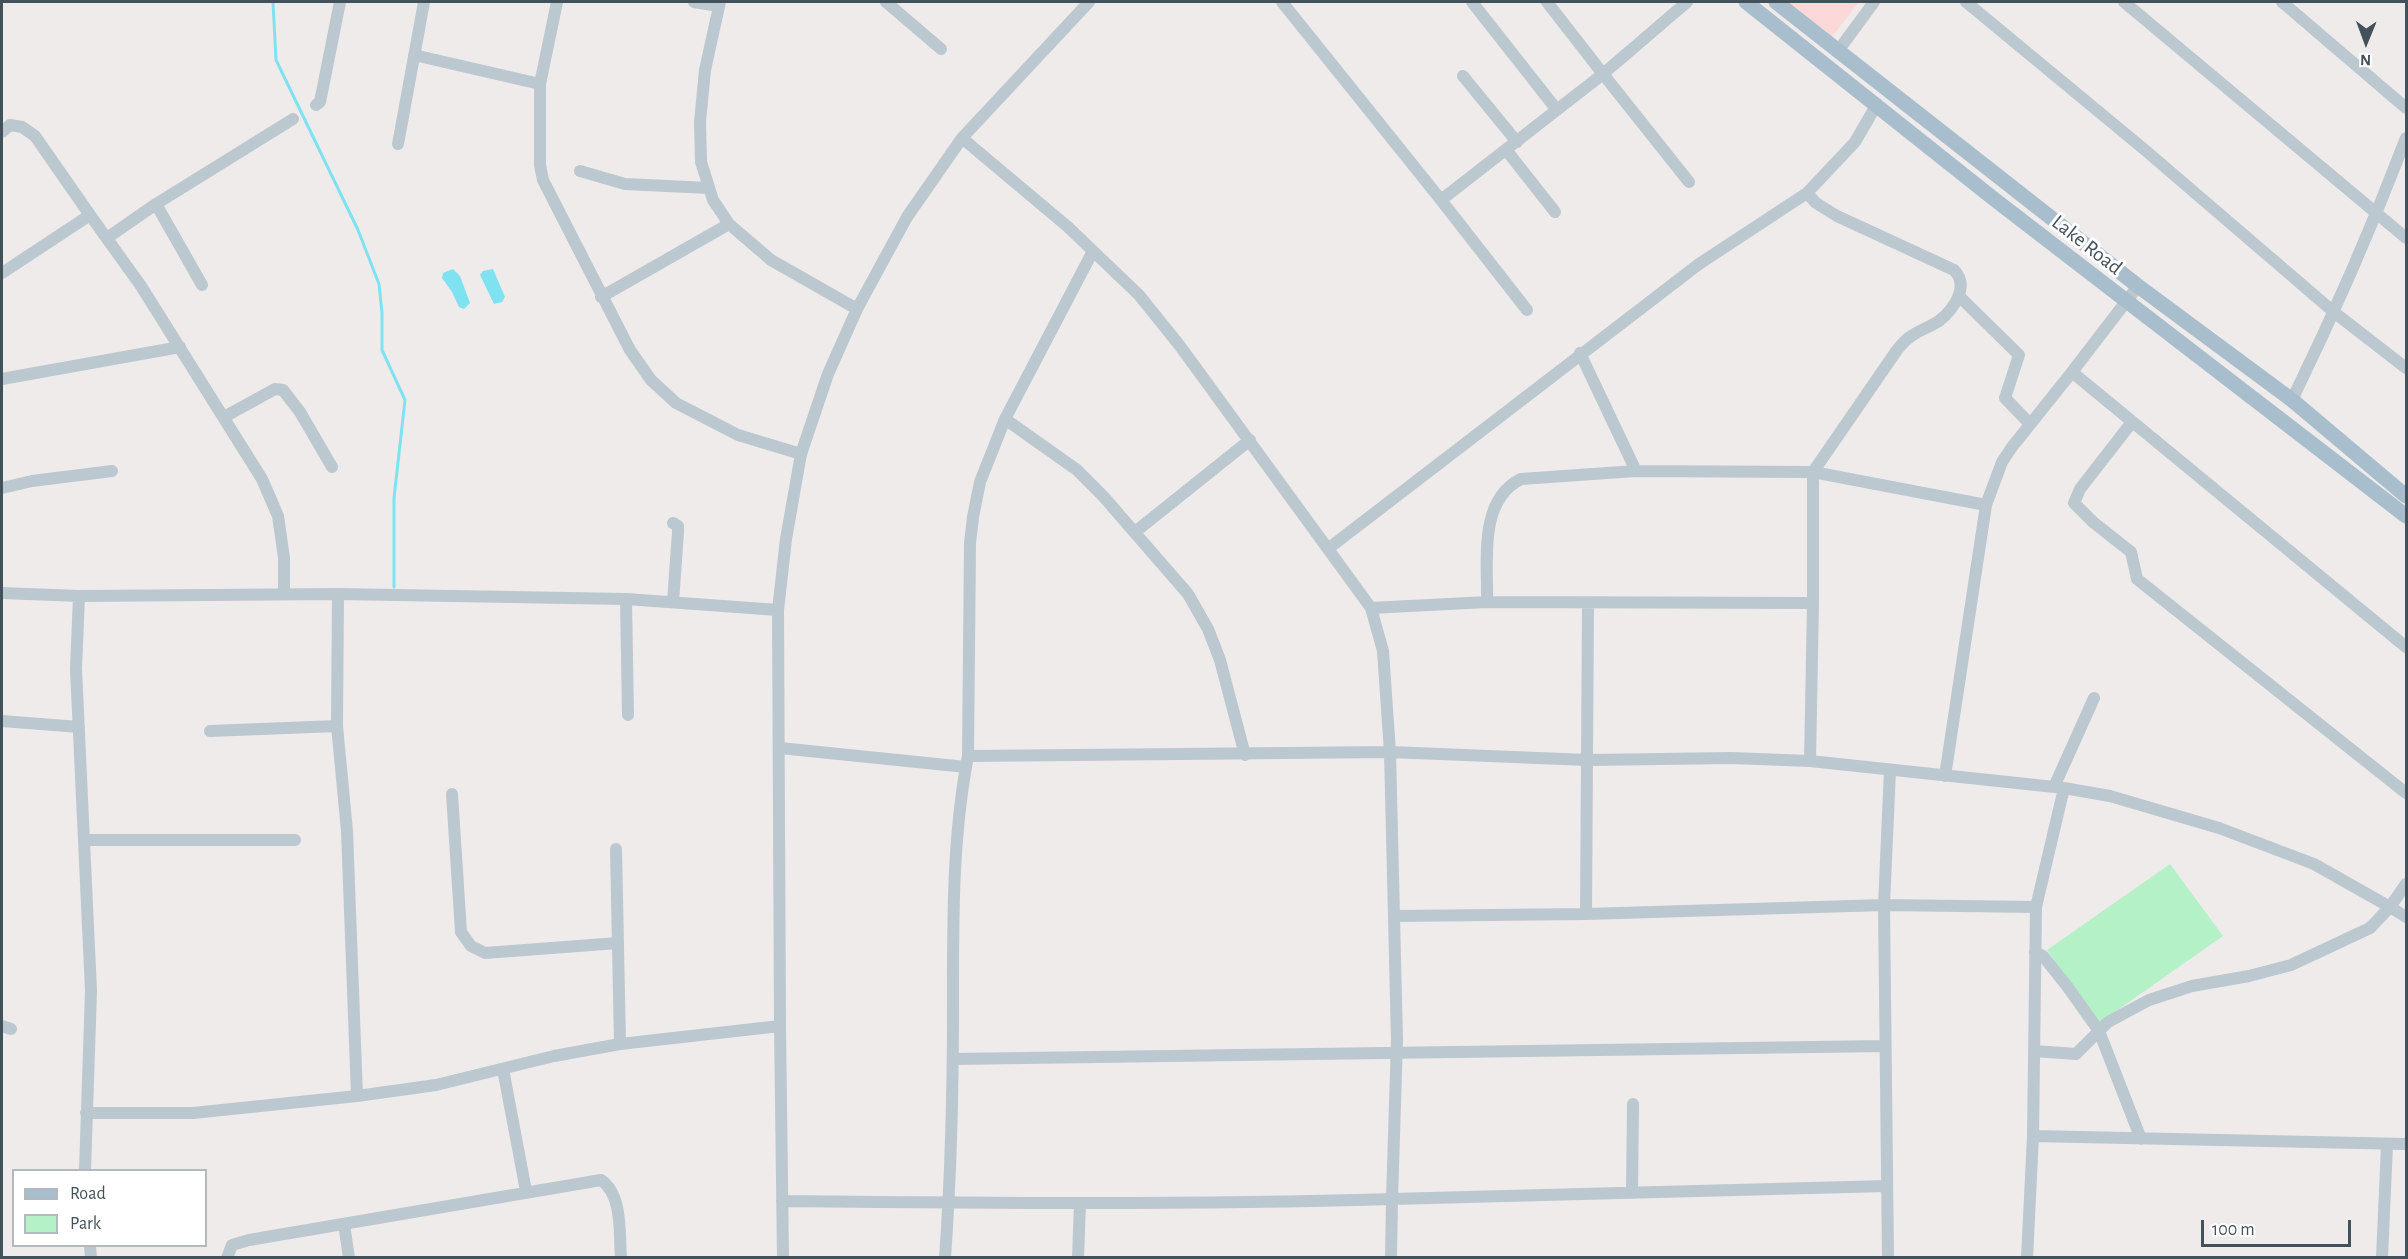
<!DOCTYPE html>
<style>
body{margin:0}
#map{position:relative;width:2408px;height:1259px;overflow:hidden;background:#efebeb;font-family:"Alegreya Sans",sans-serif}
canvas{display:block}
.frame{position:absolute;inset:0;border:3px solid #43515a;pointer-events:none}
.legend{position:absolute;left:12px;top:1169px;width:195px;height:78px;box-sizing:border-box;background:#fff;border:2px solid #b4b9bd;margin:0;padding:8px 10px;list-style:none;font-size:18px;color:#43515a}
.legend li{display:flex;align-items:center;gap:12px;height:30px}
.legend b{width:30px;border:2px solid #b4b9bd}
.north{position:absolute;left:2336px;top:12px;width:60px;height:60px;-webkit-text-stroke:4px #fff;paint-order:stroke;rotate:181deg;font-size:16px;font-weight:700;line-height:24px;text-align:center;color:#43515a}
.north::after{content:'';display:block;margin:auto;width:21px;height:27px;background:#43515a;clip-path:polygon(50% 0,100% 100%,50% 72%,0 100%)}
.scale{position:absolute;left:2201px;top:1220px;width:150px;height:27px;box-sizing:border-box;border:3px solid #43515a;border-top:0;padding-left:8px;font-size:18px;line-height:21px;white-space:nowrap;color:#43515a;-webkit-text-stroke:4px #fff;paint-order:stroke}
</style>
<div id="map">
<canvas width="2408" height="1259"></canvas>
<div class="frame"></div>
<ul class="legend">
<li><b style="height:8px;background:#a9becd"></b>Road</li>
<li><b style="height:16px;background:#b5f1c7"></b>Park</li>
</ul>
<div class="north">N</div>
<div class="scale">100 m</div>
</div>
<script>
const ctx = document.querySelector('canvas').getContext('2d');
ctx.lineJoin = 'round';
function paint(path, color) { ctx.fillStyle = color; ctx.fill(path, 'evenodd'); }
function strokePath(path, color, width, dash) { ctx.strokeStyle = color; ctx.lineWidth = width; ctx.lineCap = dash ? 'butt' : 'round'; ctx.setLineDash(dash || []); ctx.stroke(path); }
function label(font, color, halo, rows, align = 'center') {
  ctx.font = font + ' "Alegreya Sans",sans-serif'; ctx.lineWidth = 6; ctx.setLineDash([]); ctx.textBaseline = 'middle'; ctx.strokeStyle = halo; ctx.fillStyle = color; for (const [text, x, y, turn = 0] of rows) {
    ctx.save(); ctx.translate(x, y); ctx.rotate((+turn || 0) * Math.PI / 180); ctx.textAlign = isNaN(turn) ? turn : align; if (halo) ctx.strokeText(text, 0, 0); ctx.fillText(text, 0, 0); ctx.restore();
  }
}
const medical = new Path2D(`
 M 1783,2 L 1859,2 L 1831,38 Z`);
const green = new Path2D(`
 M 2170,864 L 2223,936 L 2099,1023 L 2047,950 Z`);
const water = new Path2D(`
 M 453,269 L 460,276 L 470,303 L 464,309 L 459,307 L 452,292 L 442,278 L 443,273 Z
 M 493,269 L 505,297 L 502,302 L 494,304 L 480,275 L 483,271 Z`);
const stream = new Path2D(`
 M 273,2 L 276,60 L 358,230 L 379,284 L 382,313 L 382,350 L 405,400 L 394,498 L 394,587`);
const minor = new Path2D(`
 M 557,2 L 540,84 L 540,165 L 543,180 L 630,350 L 651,380 L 676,403 L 738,435 L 801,454
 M 694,2 L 719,6
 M 720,2 L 705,70 L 700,122 L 701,162 L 713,200 L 729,224 L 771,260 L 857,309
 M 886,2 L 941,49
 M 1282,2 L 1441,200
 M 1472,2 L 1557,110
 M 1687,2 L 1603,74 L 1689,182
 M 1966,2 L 2145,150 L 2335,313 L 2406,368
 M 2124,2 L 2406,238
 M 2282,2 L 2406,108
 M 1838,51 L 1874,2
 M 414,55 L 540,84
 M 1463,76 L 1517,142
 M 316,105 L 320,102 L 340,2
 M 2,132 L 10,125 L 22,127 L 35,136 L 90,215
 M 962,138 L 1068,227 L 1139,295 L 1180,346 L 1371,608 L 1383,651 L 1390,752 L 1588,760 L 1731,758 L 1810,761 L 2064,788 L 2110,796 L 2219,828 L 2314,864 L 2390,907 L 2406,884
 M 398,144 L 424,2
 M 1507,151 L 1555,212
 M 580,171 L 625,184 L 709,188
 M 156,204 L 202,285
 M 107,238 L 156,204 L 293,119
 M 2,273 L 90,215 L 141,286 L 262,479 L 278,516 L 284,558 L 284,594
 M 2138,286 L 2072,372 L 2406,647
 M 1959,296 L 2019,355 L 2005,398 L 2030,424
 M 601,297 L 729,224
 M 1527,310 L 1441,200 L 1603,74 L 1547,2
 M 1580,353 L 1636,471
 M 2,379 L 180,347
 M 2292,400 C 2334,314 2372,227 2406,138
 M 224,417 L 275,389 L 283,390 L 300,412 L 332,467
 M 1005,419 L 1077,470 L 1103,496 L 1188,594 L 1208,629 L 1220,660 L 1245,755
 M 2132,422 L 2080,489 L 2074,503 L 2093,522 L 2131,552 L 2137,579 L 2406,793
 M 2,488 L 32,481 L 112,471
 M 1135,532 L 1250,440
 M 1329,548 L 1699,264 L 1807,193 L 1855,142 L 1877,104
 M 2,593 L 79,596 L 338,594 L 626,599 L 778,610
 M 338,594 L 337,726 L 347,831 L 357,1096
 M 79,596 L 76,669 L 91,991 L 85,1170
 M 626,599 L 628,715
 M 673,602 L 678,532 L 678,526 L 673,523
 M 1487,602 L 1813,603
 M 1371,608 L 1487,602 C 1488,562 1478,500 1521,479 L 1636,471 L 1813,472 L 1897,350 C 1901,345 1905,340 1910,337 C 1919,330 1930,327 1939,321 C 1954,309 1970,286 1954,270 L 1837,216 L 1816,203 L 1807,193
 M 2,721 L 79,727
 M 210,731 L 337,726
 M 780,748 L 966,767
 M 968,756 L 970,543 L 973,517 L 980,482 L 1005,419 L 1093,251
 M 1810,761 L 1813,603 L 1813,472 L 1986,505
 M 1945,776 L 1986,505 L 2002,462 L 2012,447 L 2072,372
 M 2054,787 L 2094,698
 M 452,794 L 461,932 L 471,946 L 485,953 L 618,943
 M 84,840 L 295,840
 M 616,849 L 620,1044
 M 1586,914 L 1588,603
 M 1394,916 L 1586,914 L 1884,905 L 2036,907
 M 2035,952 L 2043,956 L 2067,986 L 2099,1031 L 2141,1139
 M 2,1026 L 11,1029
 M 2034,1051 L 2076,1054 L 2108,1022 L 2149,1000 L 2192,986 L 2249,976 L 2291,965 L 2370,928 L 2390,907 L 2406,917
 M 953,1059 L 1885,1046
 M 503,1069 L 526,1191
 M 86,1113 L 193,1113 L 357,1096 L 436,1085 L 554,1056 L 620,1044 L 780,1026
 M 2033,1136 L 2406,1144
 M 1632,1193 L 1633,1104
 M 782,1201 C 985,1203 1188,1205 1392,1199 L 1397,1040 L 1390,752 L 968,756 C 952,839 953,923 953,1007 C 953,1090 951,1174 945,1258
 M 344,1224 L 349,1258
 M 90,1246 L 91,1258
 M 227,1258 L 232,1245 L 249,1240 L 601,1180 C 623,1195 619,1233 621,1258
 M 783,1258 L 780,1026 L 778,610 L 786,539 L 801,454 L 828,374 L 857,309 L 907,217 L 962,138 L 1089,2
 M 1078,1258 L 1080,1203
 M 1391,1258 L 1392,1199 L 1887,1186
 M 1888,1258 L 1884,905 L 1890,770
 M 2027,1258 L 2033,1136 L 2036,907 L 2064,788
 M 2382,1258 L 2387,1145`);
const major = new Path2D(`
 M 1746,2 L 1994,199 L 2406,516
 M 1776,2 L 2138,286 L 2292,400 L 2406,496`);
const streetNames = [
 ["Lake Road",2087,245,38]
];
paint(medical, '#fcd8d8');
paint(green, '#b5f1c7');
paint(water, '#7fe2f1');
strokePath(stream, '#7fe2f1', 3);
strokePath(minor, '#bbc8cf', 12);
strokePath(major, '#a9becd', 15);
label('21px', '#43515a', '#fff', streetNames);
</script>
